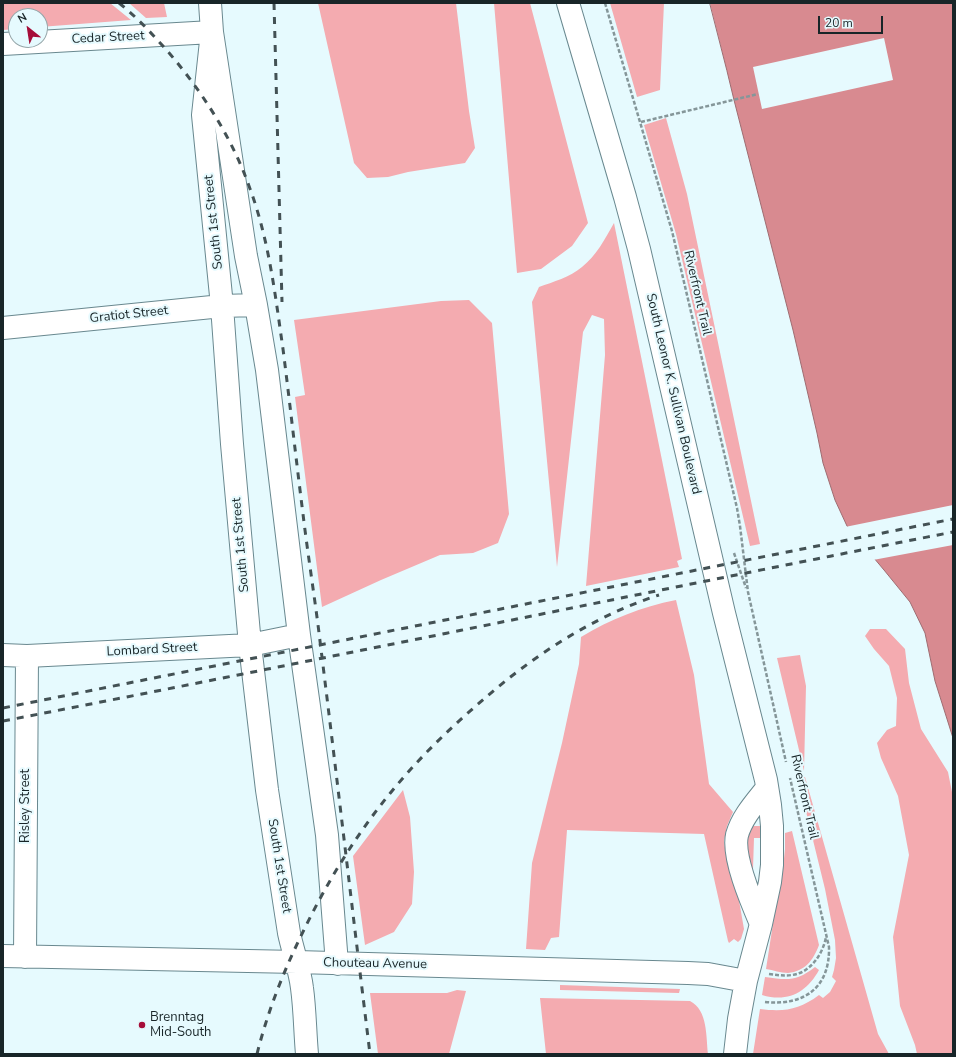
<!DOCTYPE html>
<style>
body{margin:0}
#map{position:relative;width:956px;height:1057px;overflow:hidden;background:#e6fafe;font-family:"Nunito Sans",sans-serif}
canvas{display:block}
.frame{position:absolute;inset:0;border:4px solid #182528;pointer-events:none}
.north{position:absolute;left:8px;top:8px;width:40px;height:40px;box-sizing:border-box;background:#e6fafe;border:1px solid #94a5a8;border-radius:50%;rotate:330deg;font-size:11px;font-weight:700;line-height:16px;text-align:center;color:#182528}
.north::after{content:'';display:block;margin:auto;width:14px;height:18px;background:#a60d39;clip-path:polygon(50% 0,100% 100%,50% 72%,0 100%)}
.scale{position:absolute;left:818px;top:16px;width:65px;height:18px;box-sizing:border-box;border:2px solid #182528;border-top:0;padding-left:5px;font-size:12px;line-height:14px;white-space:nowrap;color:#182528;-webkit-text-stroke:3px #e6fafe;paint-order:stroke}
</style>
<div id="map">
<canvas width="956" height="1057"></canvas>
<div class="frame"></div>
<div class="north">N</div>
<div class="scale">20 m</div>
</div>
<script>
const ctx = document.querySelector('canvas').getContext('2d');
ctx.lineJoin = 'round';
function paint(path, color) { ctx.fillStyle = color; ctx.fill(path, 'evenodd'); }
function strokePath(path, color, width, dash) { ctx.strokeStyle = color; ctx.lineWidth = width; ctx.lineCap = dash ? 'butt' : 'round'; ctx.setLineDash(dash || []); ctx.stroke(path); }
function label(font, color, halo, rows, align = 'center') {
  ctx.font = font + ' "Nunito Sans",sans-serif'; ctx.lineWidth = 4; ctx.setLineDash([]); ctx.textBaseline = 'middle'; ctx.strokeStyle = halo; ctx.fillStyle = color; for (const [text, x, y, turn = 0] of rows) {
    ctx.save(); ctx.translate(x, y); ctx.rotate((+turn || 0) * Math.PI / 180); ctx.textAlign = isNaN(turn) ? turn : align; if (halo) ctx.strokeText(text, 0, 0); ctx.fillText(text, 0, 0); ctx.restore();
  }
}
const green = new Path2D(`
 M 3,3 L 110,3 L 131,20 L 40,27 L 40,16 L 16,16 L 16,29 L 3,30 Z
 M 129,3 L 164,3 L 167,17 L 146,18 Z
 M 318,3 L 456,3 L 469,111 L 475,148 L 465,163 L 408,172 L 388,177 L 367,178 L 354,163 Z
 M 494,3 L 530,3 L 588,223 L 572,246 L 541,269 L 517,273 Z
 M 610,3 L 664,3 L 660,90 L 637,97 Z
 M 666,118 L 687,194 L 760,544 L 750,546 L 676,234 L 644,125 Z
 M 614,223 L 682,559 L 677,561 L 679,567 L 586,586 L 605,355 L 604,319 L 592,315 L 583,332 L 557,567 L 532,302 L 539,287 C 553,282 570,277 582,267 C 596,256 605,239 614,223 Z
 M 469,300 L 492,323 L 509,514 L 498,543 L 473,553 L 440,555 L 381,580 L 322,607 L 295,397 L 305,395 L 294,320 L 441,301 Z
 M 676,600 L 694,675 L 709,784 L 733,812 L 727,826 L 724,841 L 726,855 L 730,868 L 737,889 L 744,929 L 741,939 L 738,942 L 734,939 L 729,943 L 728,941 L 704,834 L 567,830 L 559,937 L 551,938 L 545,950 L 526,949 L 532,863 L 562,743 L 579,664 L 581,637 C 611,619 641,607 676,600 Z
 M 870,629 L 886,629 L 905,649 L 909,683 L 921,729 L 948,772 L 953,797 L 953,1054 L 917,1054 L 915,1045 L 900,1006 L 893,937 L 909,855 L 898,796 L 881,758 L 877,743 L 887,730 L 896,726 L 897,698 L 889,666 L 874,649 L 865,636 Z
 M 800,655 L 806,686 L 804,771 L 777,658 Z
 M 805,777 L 878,1034 L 889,1054 L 753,1054 L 760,1009 C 784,1012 799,1010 819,995 L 823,998 L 830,992 L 836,981 L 832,977 L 834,970 L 836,958 L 835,940 L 825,889 L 798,779 Z
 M 403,790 L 410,817 L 414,872 L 412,904 L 394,932 L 365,945 L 353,856 Z
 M 752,826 L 760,826 L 762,829 L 763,835 L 760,838 L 754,838 L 753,869 L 747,869 L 748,829 Z
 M 792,831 L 819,945 C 813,961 805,971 788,973 C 781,973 773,970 766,969 L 778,891 L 782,878 L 785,849 L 785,833 Z
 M 815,967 L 819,970 C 807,992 788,1003 762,995 L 765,977 C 787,980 796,982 815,967 Z
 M 560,985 L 680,989 L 679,993 L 560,990 Z
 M 457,990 L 466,991 L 449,1054 L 378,1054 L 370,993 L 447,993 Z
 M 540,998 L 690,1001 C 708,1010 706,1037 708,1054 L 546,1054 Z`);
const water = new Path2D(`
 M 710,3 L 953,3 L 953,738 L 935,681 L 925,633 L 910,602 L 884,570 L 847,526 L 835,500 L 823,463 L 817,433 L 793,330 L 734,100 L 727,71 Z`);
const pier = new Path2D(`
 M 884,38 L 893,80 L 762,109 L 753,67 Z
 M 953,505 L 953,545 L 873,560 L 845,527 Z`);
const path = new Path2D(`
 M 605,3 L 672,231 L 737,508 L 740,526 L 748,592 L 786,762
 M 641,122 L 758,94
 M 734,553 L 746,588
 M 769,974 C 777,975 784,976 792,975 C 810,973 823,954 826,937
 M 765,1002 C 804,1006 830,988 829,947 L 790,778`);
const minor = new Path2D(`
 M 210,3 L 212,32 L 246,256 L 256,305 L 267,370 L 299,635 L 327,835 L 337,964
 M 568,3 L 625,197 L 639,249 L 724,613 L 766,780 L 770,805 L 772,826 L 772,865 L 770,882 L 761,924 L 746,981 L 739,1019 L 735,1054
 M 212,32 L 203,115 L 222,306 L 232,444 L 250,645 L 267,790 L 289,933 C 293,952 300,970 302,988 C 305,1010 305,1032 307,1054
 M 3,44 L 212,32
 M 3,328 L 222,306 L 256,305
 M 3,655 L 27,656 L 250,645 L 299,635
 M 761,924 C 752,903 732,857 737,835 C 742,817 756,802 767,788
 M 3,956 L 297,962 L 688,973 L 708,974 L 746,981
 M 25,957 L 27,656`);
const rail = new Path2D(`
 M 119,3 C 138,18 154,36 170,54 C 203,93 232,138 249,186 C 269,239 275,294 283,349 C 290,404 296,459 303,514 C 308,556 315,599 320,641 C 337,778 353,916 370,1054
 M 274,3 L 282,302
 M 3,708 L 953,519
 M 3,721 C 320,660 636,594 953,532
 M 257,1054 C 267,1014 282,975 300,938 C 327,881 361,826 403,778 C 428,749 456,723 485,698 C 536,654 594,616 659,595`);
const markers = [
 [142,1025,4,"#a60d39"]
];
const streetNames = [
 ["Cedar Street",108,38,-3],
 ["South 1st Street",214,222,-96],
 ["Riverfront Trail",697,293,77],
 ["Gratiot Street",129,315,-6],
 ["South Leonor K. Sullivan Boulevard",673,394,77],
 ["South 1st Street",241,545,-95],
 ["Lombard Street",152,650,-3],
 ["Riverfront Trail",804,797,77],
 ["Risley Street",26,806,-90],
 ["South 1st Street",279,866,81],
 ["Chouteau Avenue",375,964,1]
];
const poiNames = [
 ["Brenntag",150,1018],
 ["Mid-South",150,1033]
];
paint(green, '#f4abb0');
paint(water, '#d88a90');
strokePath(water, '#9e6c71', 1);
paint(pier, '#e6fafe');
strokePath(minor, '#69888f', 24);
strokePath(path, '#859699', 2.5, [4, 2]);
strokePath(minor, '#fff', 22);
strokePath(rail, '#435154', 3, [7, 7]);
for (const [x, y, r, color] of markers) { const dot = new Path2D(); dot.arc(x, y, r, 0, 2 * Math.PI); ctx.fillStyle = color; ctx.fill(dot); strokePath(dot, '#e6fafe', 1.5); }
label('13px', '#182528', '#e6fafe', streetNames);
label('13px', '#182528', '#e6fafe', poiNames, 'left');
</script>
